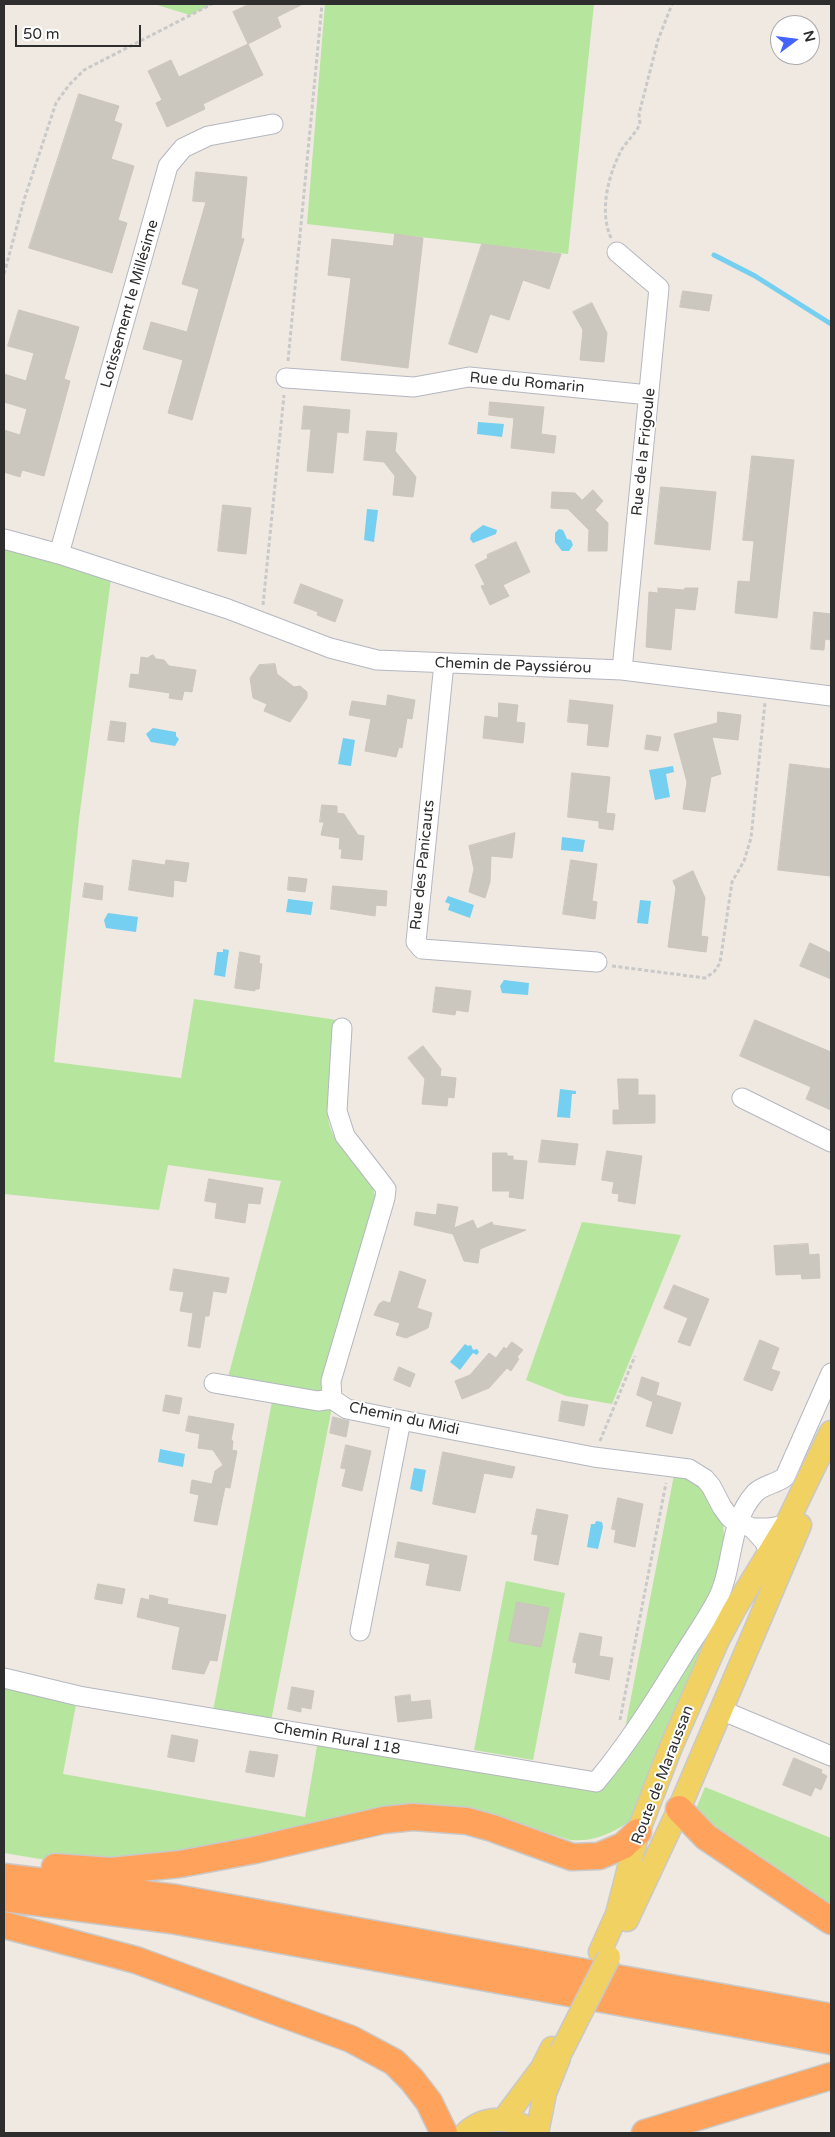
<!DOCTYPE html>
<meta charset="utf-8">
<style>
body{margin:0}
#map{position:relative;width:835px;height:2137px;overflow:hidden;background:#efe9e1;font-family:"Varela Round",sans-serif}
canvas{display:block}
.frame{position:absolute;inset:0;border:5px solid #2e2e2e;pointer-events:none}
.north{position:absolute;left:770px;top:15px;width:50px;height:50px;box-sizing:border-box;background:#fff;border:1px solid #ababab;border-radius:50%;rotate:75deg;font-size:14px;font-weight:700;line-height:20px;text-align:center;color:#2e2e2e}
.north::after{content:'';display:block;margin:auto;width:18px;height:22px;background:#4264fb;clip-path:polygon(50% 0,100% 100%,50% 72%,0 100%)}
.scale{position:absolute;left:15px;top:25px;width:126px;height:22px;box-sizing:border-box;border:2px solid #2e2e2e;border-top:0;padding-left:6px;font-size:15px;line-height:18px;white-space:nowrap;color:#2e2e2e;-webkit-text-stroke:4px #fff;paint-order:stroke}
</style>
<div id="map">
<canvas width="835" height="2137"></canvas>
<div class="frame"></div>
<div class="north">N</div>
<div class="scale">50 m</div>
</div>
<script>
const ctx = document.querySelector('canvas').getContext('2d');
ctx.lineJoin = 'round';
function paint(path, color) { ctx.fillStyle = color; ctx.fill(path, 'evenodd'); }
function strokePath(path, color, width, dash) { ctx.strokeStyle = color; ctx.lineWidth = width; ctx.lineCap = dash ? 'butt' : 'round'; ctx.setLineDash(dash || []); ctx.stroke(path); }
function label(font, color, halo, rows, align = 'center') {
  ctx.font = font + ' "Varela Round",sans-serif'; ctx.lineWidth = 4; ctx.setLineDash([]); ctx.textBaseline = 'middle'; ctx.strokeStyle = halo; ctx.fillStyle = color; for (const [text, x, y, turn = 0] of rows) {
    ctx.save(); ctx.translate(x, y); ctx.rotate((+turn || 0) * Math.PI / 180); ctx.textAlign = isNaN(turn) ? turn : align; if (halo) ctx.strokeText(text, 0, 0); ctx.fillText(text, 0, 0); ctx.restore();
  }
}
const green = new Path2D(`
 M 154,4 L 212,4 L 190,15 Z
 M 325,4 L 594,4 L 568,254 L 307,224 Z
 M 4,549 L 111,579 L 79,819 L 54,1062 L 181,1078 L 194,999 L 337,1020 C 335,1045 323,1105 330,1127 C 336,1146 360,1170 373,1186 L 374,1194 L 383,1195 L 322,1394 L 228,1377 L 281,1181 L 168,1165 L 159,1210 L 4,1194 Z
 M 582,1222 L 681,1235 L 612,1404 L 566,1396 L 526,1380 Z
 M 274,1391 L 333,1402 L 271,1721 L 213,1711 Z
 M 674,1475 L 694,1479 C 703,1491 716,1505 721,1519 C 729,1540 719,1571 713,1593 L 622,1744 Z
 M 506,1581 L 565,1593 L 533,1760 L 474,1750 Z
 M 730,1598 L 630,1821 C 611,1834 593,1842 570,1840 L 472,1809 L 437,1805 L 406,1806 L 161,1860 L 46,1860 L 4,1853 L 4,1681 L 77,1699 L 63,1774 L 305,1817 L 318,1740 L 583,1789 Z
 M 705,1787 L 831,1838 L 831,1914 L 693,1816 Z`);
const water = new Path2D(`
 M 478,422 L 504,424 L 502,437 L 477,434 Z
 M 367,509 L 378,510 L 374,542 L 364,540 Z
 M 483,525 L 497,530 L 496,534 L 473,543 L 470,539 L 471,534 Z
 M 559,529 L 563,530 L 567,539 L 571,540 L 573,545 L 569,551 L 562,551 L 555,542 L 555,533 Z
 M 153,728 L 176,732 L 176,736 L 179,739 L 175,746 L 151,742 L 146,734 Z
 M 343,738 L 355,740 L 351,766 L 338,764 Z
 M 673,766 L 674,772 L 666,774 L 670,797 L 655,800 L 649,770 Z
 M 562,837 L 585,840 L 583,852 L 561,850 Z
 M 448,896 L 474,905 L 470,918 L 448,910 L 450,904 L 445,902 Z
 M 288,899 L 313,902 L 311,915 L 286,912 Z
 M 640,900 L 651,901 L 648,924 L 637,923 Z
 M 108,913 L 138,917 L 136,932 L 106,928 L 104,920 Z
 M 223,949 L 229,950 L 225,977 L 214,975 L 217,952 L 223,952 Z
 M 504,980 L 529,983 L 528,995 L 502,993 L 500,986 Z
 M 560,1089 L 576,1091 L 576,1094 L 572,1094 L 570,1118 L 557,1117 Z
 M 465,1344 L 468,1346 L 471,1345 L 473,1350 L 477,1349 L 479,1352 L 477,1355 L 473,1353 L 460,1370 L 450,1362 Z
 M 160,1449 L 185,1454 L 183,1467 L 158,1462 Z
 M 414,1468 L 426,1470 L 422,1492 L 410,1489 Z
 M 596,1521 L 602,1522 L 603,1527 L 598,1549 L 587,1547 L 591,1524 L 595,1524 Z`);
const stream = new Path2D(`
 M 714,255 L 755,276 L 831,324`);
const building = new Path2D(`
 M 250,4 L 303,4 L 277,17 L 281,27 L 248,44 L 263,75 L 203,104 L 205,109 L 167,127 L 156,103 L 162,100 L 148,71 L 171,60 L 179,77 L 248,44 L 233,12 Z
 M 79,94 L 119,106 L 114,121 L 122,124 L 111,159 L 134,166 L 118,220 L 127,223 L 112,273 L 29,248 Z
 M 196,172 L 247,177 L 241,238 L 244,239 L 192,420 L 168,413 L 183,360 L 143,349 L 151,322 L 187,332 L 199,289 L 182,284 L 206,202 L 193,201 Z
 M 395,234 L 423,238 L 408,368 L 341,360 L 351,278 L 328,275 L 332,239 L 393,246 Z
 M 482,244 L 561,254 L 549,289 L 523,280 L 509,320 L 490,314 L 477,353 L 449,344 Z
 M 683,291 L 712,295 L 709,311 L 680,307 Z
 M 592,303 L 607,333 L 604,362 L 580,360 L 583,330 L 573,312 Z
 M 19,310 L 79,327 L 64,379 L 70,381 L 44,476 L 22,470 L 20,477 L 4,472 L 4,430 L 20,435 L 27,409 L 4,402 L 4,374 L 26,381 L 34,353 L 8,346 Z
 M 490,402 L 544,407 L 541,434 L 556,436 L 554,453 L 511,448 L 514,418 L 489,415 Z
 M 304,406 L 350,410 L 348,433 L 337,432 L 333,473 L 307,471 L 311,429 L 302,429 Z
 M 367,431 L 397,433 L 395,451 L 416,477 L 413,497 L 393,495 L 395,476 L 384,462 L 364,460 Z
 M 752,456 L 794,460 L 777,618 L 735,613 L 738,581 L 750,582 L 754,541 L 743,540 Z
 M 661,487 L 716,492 L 710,550 L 655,544 Z
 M 593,490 L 603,501 L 595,510 L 608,523 L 607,551 L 588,551 L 589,530 L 568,509 L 551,508 L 552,492 L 575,493 L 582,500 Z
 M 223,505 L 251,508 L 246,554 L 218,551 Z
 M 516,542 L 530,572 L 503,585 L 509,596 L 490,605 L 481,586 L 485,585 L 475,565 L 488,558 L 487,555 Z
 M 301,584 L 343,600 L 335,622 L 317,615 L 318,612 L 294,603 Z
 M 658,588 L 684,590 L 685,588 L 698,588 L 695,610 L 675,608 L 671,650 L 646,647 L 649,592 L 658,593 Z
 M 814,612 L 831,614 L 831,640 L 825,639 L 824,650 L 811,649 Z
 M 153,655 L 156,659 L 164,660 L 169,666 L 196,670 L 192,692 L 184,691 L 182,700 L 169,698 L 170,693 L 129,687 L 131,674 L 139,675 L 141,657 L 147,658 Z
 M 275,664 L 277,674 L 294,687 L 300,686 L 307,692 L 307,698 L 290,722 L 264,711 L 267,704 L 253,698 L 250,678 L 259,665 Z
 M 388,695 L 415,700 L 412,719 L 407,718 L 402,748 L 399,747 L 396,757 L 365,751 L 371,719 L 349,715 L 352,701 L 386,706 Z
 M 570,700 L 613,705 L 608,747 L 587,745 L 589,724 L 568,722 Z
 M 499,703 L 518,705 L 516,722 L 525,723 L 523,743 L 483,738 L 485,716 L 498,718 Z
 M 718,712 L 741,715 L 738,740 L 712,737 L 721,774 L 711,777 L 705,812 L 683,809 L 687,782 L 674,734 L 717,723 Z
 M 111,721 L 126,723 L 124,742 L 108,740 Z
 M 647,735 L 661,737 L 658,751 L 645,749 Z
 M 790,764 L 831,769 L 831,876 L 778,870 Z
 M 572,773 L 610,777 L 606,813 L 615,814 L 613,830 L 599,828 L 599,821 L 568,817 Z
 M 322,805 L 337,806 L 337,813 L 344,814 L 358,835 L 364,836 L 362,860 L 341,858 L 342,849 L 339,849 L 340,838 L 321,835 L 324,822 L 320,822 Z
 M 515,833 L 512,858 L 491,856 L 490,882 L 485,898 L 469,892 L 474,869 L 469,846 Z
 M 133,860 L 165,865 L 166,860 L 189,863 L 186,882 L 174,880 L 173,897 L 129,890 Z
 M 571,860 L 597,864 L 592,901 L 597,902 L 595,919 L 563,914 Z
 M 693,871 L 705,898 L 701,936 L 708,937 L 706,952 L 668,947 L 676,888 L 673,881 Z
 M 289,877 L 307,879 L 305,892 L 288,890 Z
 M 85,883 L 103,886 L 102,900 L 83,897 Z
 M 333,886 L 387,891 L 386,906 L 376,905 L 375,916 L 331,909 Z
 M 810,943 L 831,953 L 831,979 L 800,966 Z
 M 240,952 L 260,956 L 259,963 L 262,964 L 259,989 L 255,989 L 255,991 L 235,988 Z
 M 436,987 L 471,991 L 468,1012 L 456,1010 L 455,1015 L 433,1012 Z
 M 755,1020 L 831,1052 L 831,1110 L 806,1099 L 811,1087 L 740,1056 Z
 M 423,1046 L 441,1069 L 440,1076 L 456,1078 L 454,1098 L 448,1097 L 447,1106 L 422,1104 L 425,1079 L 408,1058 Z
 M 618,1079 L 638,1079 L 638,1095 L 655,1095 L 655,1123 L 613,1124 L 613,1110 L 619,1110 Z
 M 542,1140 L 578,1144 L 575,1165 L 539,1162 Z
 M 607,1151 L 642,1156 L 635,1204 L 618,1201 L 619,1194 L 612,1193 L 614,1182 L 602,1180 Z
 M 493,1153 L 507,1153 L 507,1156 L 513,1156 L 513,1160 L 527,1161 L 523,1199 L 509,1197 L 510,1191 L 493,1191 Z
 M 209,1179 L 263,1188 L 260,1204 L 248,1203 L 245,1223 L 215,1218 L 217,1203 L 205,1201 Z
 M 438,1204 L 458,1207 L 454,1228 L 473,1220 L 477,1229 L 492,1222 L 493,1225 L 526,1230 L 480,1249 L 478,1263 L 464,1261 L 453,1234 L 414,1225 L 416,1212 L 436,1215 Z
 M 808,1244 L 809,1255 L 819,1254 L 820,1278 L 802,1279 L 801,1274 L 776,1275 L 774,1246 Z
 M 174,1269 L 229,1278 L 226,1293 L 213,1291 L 209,1316 L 205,1316 L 200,1348 L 188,1346 L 193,1313 L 180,1311 L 184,1292 L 170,1290 Z
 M 400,1271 L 426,1280 L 417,1308 L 432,1313 L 428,1328 L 406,1338 L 396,1335 L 400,1323 L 374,1315 L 379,1304 L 383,1301 L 390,1303 Z
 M 674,1285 L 709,1299 L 690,1346 L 678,1342 L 688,1318 L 664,1308 Z
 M 760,1340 L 779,1348 L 771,1369 L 780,1372 L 772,1391 L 744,1380 Z
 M 512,1342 L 523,1350 L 517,1357 L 519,1359 L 511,1371 L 507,1368 L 489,1388 L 462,1399 L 455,1381 L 470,1375 L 489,1353 L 496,1358 L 504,1347 L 506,1349 Z
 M 399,1367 L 415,1374 L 410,1387 L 394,1380 Z
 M 642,1377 L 659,1383 L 656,1395 L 681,1403 L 672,1434 L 646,1426 L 653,1402 L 637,1395 Z
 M 166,1395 L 182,1398 L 179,1414 L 163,1411 Z
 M 562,1401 L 588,1405 L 584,1426 L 559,1421 Z
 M 189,1416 L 234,1424 L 231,1440 L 233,1441 L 232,1450 L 237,1451 L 230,1488 L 225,1487 L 217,1525 L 194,1521 L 199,1495 L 190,1493 L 192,1480 L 212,1484 L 215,1471 L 223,1465 L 213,1450 L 198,1448 L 200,1434 L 186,1431 Z
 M 333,1417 L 349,1421 L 346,1437 L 330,1433 Z
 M 346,1445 L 371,1451 L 362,1491 L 342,1486 L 346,1469 L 341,1468 Z
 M 443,1452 L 515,1467 L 512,1478 L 484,1473 L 475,1513 L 433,1504 Z
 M 618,1498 L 643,1504 L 635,1547 L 614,1542 L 616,1530 L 612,1529 Z
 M 537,1509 L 568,1515 L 558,1565 L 534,1560 L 538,1535 L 532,1534 Z
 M 398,1542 L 467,1556 L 460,1591 L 426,1585 L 430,1564 L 395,1557 Z
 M 98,1584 L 125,1589 L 122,1604 L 95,1599 Z
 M 150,1595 L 168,1599 L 167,1604 L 226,1615 L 217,1661 L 210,1660 L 204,1674 L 172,1669 L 180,1627 L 137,1617 L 141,1598 L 149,1600 Z
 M 517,1602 L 549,1608 L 541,1647 L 509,1641 Z
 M 580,1633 L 602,1637 L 599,1656 L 613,1658 L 609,1680 L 575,1673 L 577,1663 L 573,1662 Z
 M 292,1687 L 314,1691 L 311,1709 L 301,1707 L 301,1712 L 288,1709 Z
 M 410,1695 L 411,1702 L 430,1700 L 432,1718 L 398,1722 L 395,1697 Z
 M 172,1735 L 198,1740 L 194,1762 L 168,1757 Z
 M 250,1751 L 278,1755 L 274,1777 L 246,1772 Z
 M 794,1758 L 822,1770 L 821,1773 L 827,1776 L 821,1790 L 815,1787 L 811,1796 L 783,1785 Z`);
const path = new Path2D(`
 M 611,238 C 599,211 608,175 622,149 C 628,140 635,134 640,124 L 639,114 L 658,40 L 672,4
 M 4,274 L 24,200 L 56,103 L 69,85 L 84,70 L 212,4
 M 288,361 L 322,4
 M 263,605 L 284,395
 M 612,966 L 705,978 L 714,972 L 720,963 L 732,882 L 744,861 L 751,838 L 765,703
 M 600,1441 L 635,1356
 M 620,1720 L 666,1483`);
const minor = new Path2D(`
 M 617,252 L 659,288 L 622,670
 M 286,378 L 414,387 L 469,377 L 649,395
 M 4,539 L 59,554 L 228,609 L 330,648 L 377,660 L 622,670 L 831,696
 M 59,554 L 168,166 L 183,148 L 208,136 L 273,124
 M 444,663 L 416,942 L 422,949 L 597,962
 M 342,1028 L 337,1111 L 345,1136 L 386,1189 L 385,1198 L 331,1381 L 332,1399 L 347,1409 L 401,1420 L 594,1457 L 689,1469 L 705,1479 L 711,1486 L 722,1507 L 730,1518 L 752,1528
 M 742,1098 L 831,1142
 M 214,1383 L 318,1401 L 332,1399
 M 770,1553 L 764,1541 L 752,1528 L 768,1528 L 786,1525
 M 360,1631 L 401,1420
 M 4,1678 L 79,1696 L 596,1782 C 628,1744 655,1701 682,1657 C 693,1639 706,1621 716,1602 C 735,1567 727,1524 755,1493 C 763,1485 776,1484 785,1477 L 831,1373
 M 721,1710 L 831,1756`);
const major = new Path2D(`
 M 627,1920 L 679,1809 L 800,1525
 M 600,1952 L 617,1914 L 638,1832 L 671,1747 L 718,1640 L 734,1610 L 786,1525 L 831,1432
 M 503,2120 L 542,2068 L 552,2048
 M 466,2133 C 486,2115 513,2116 534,2133
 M 537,2133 L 545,2093 L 559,2058`);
const highway = new Path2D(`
 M 679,1809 L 706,1837 L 831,1921
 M 55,1867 L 111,1871 L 180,1864 L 255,1850 L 384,1820 L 413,1817 L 467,1821 L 492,1828 L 572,1857 L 599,1856 L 623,1846 L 638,1832
 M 4,1877 L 176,1898 L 831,2017
 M 4,1898 L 171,1920 L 831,2041
 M 4,1925 L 136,1960 L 351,2039 L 394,2062 L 412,2080 L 429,2102 L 444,2133
 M 645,2133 L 831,2076`);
const majorBridge = new Path2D(`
 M 561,2052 L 609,1957`);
const streetNames = [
 ["Lotissement le Millésime",130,304,-74],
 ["Rue du Romarin",527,383,5],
 ["Rue de la Frigoule",644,452,-84],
 ["Chemin de Payssiérou",513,666,2],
 ["Rue des Panicauts",423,865,-84],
 ["Chemin du Midi",404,1419,12],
 ["Chemin Rural 118",337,1739,10],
 ["Route de Maraussan",663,1775,-69]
];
paint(green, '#b6e59e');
paint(water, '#75cff0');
strokePath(stream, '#75cff0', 5);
paint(building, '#cbc7bf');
strokePath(building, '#cbc5ba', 1);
strokePath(minor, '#b4b7c1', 21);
strokePath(major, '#c9c9c9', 25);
strokePath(highway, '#c9c9c9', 29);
strokePath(path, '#c9c9c9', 3, [4, 2.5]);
strokePath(minor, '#fff', 19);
strokePath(major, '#f2d163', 22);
strokePath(highway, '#ffa35c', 26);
strokePath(majorBridge, '#c9c9c9', 25, []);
strokePath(majorBridge, '#f2d163', 22);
label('15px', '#2e2e2e', '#fff', streetNames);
</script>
